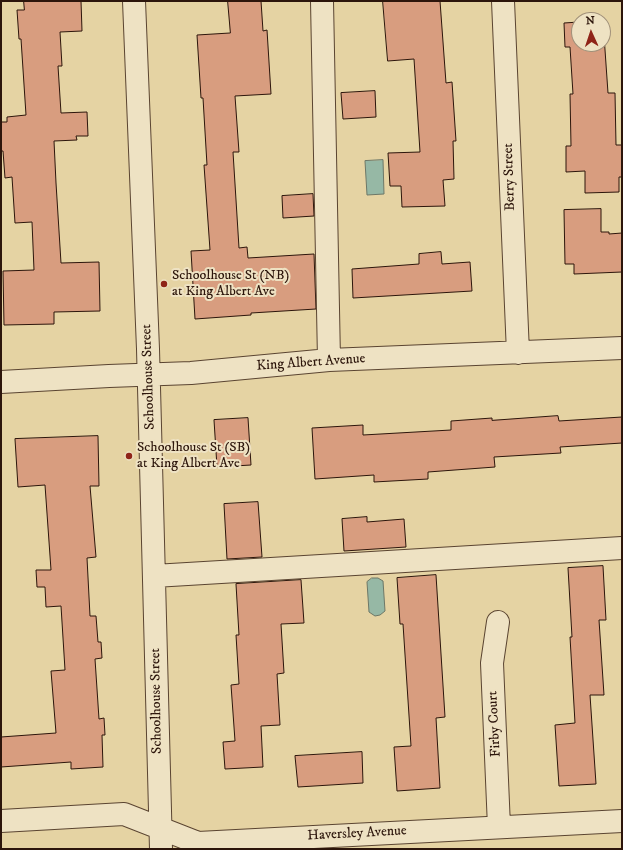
<!DOCTYPE html>
<style>
body{margin:0}
#map{position:relative;width:623px;height:850px;overflow:hidden;background:#e5d3a3;font-family:"IM FELL DW Pica",serif}
canvas{display:block}
.frame{position:absolute;inset:0;border:2px solid #2c150b;pointer-events:none}
.north{position:absolute;left:571px;top:12px;width:40px;height:40px;box-sizing:border-box;background:#eee2c3;border:1px solid #a09079;border-radius:50%;rotate:357deg;font-size:11px;font-weight:700;line-height:16px;text-align:center;color:#2c150b}
.north::after{content:'';display:block;margin:auto;width:14px;height:18px;background:#8f2418;clip-path:polygon(50% 0,100% 100%,50% 72%,0 100%)}
</style>
<div id="map">
<canvas width="623" height="850"></canvas>
<div class="frame"></div>
<div class="north">N</div>
</div>
<script>
const ctx = document.querySelector('canvas').getContext('2d');
ctx.lineJoin = 'round';
function paint(path, color) { ctx.fillStyle = color; ctx.fill(path, 'evenodd'); }
function strokePath(path, color, width, dash) { ctx.strokeStyle = color; ctx.lineWidth = width; ctx.lineCap = dash ? 'butt' : 'round'; ctx.setLineDash(dash || []); ctx.stroke(path); }
function label(font, color, halo, rows, align = 'center') {
  ctx.font = font + ' "IM FELL DW Pica",serif'; ctx.lineWidth = 4; ctx.setLineDash([]); ctx.textBaseline = 'middle'; ctx.strokeStyle = halo; ctx.fillStyle = color; for (const [text, x, y, turn = 0] of rows) {
    ctx.save(); ctx.translate(x, y); ctx.rotate((+turn || 0) * Math.PI / 180); ctx.textAlign = isNaN(turn) ? turn : align; if (halo) ctx.strokeText(text, 0, 0); ctx.fillText(text, 0, 0); ctx.restore();
  }
}
const water = new Path2D(`
 M 383,160 L 384,194 L 367,195 L 365,161 Z
 M 372,578 L 378,578 L 383,581 L 385,611 L 380,615 L 375,616 L 369,612 L 367,582 Z`);
const building = new Path2D(`
 M 24,1 L 81,1 L 82,31 L 60,32 L 62,66 L 58,66 L 61,113 L 87,112 L 88,136 L 76,136 L 77,140 L 54,141 L 56,183 L 61,263 L 99,262 L 100,311 L 54,312 L 54,324 L 4,325 L 3,271 L 34,270 L 32,222 L 15,223 L 12,177 L 5,178 L 3,151 L 1,151 L 1,122 L 7,122 L 7,117 L 26,115 L 21,39 L 19,39 L 17,10 L 24,10 Z
 M 228,1 L 261,1 L 263,31 L 267,30 L 271,94 L 235,96 L 239,152 L 233,152 L 239,248 L 247,247 L 248,258 L 314,254 L 316,309 L 251,313 L 251,315 L 195,319 L 191,251 L 210,250 L 204,165 L 207,165 L 203,98 L 201,98 L 197,35 L 230,33 Z
 M 383,1 L 440,1 L 446,83 L 452,82 L 456,141 L 453,141 L 454,179 L 443,180 L 445,206 L 402,207 L 401,186 L 390,186 L 388,153 L 420,152 L 414,59 L 388,61 Z
 M 603,21 L 608,93 L 615,93 L 616,145 L 622,145 L 622,177 L 619,177 L 619,192 L 585,193 L 585,171 L 566,172 L 566,146 L 571,146 L 570,94 L 573,94 L 570,47 L 565,47 L 564,23 L 579,22 L 579,44 L 603,44 Z
 M 375,91 L 376,117 L 343,119 L 341,93 Z
 M 313,194 L 314,216 L 283,218 L 282,196 Z
 M 601,209 L 601,232 L 609,232 L 609,234 L 622,233 L 622,272 L 574,274 L 574,264 L 565,264 L 564,210 Z
 M 441,252 L 442,264 L 470,262 L 472,291 L 353,298 L 352,269 L 419,264 L 419,254 Z
 M 558,416 L 559,421 L 622,417 L 622,443 L 560,447 L 561,453 L 494,457 L 495,467 L 428,472 L 428,479 L 374,482 L 374,475 L 315,479 L 312,428 L 363,425 L 363,435 L 451,430 L 451,421 L 492,418 L 492,420 Z
 M 248,418 L 251,465 L 217,467 L 214,420 Z
 M 98,436 L 99,486 L 90,486 L 96,557 L 87,558 L 90,616 L 96,616 L 98,642 L 101,642 L 102,658 L 95,659 L 99,719 L 104,718 L 105,735 L 102,735 L 103,767 L 71,769 L 71,762 L 1,767 L 1,737 L 56,733 L 51,671 L 65,670 L 61,606 L 46,607 L 45,587 L 37,587 L 36,570 L 51,570 L 45,485 L 18,487 L 15,439 Z
 M 258,502 L 262,557 L 227,559 L 224,504 Z
 M 367,517 L 367,522 L 404,519 L 406,547 L 344,551 L 342,519 Z
 M 603,566 L 606,620 L 599,620 L 604,695 L 590,695 L 596,784 L 559,786 L 555,725 L 575,723 L 570,637 L 572,637 L 568,568 Z
 M 436,575 L 445,717 L 436,718 L 440,788 L 397,791 L 394,747 L 411,746 L 403,624 L 400,624 L 397,578 Z
 M 301,580 L 304,623 L 281,624 L 284,673 L 277,674 L 280,725 L 261,726 L 263,767 L 225,769 L 223,742 L 235,741 L 231,685 L 239,684 L 236,635 L 239,635 L 236,584 Z
 M 362,752 L 363,783 L 298,787 L 295,756 Z`);
const minor = new Path2D(`
 M 134,1 L 148,349 L 161,849
 M 322,1 L 329,360
 M 503,1 L 518,353
 M 1,382 L 109,376 L 191,373 L 329,360 L 622,348
 M 154,576 L 622,548
 M 498,622 L 492,663 L 499,827
 M 1,821 L 124,814 L 198,843 L 622,821`);
const markers = [
 [164,284,4,"#8f2418"],
 [129,456,4,"#8f2418"]
];
const streetNames = [
 ["Berry Street",510,177,-92],
 ["King Albert Avenue",311,363,-4],
 ["Schoolhouse Street",149,377,-92],
 ["Schoolhouse Street",157,701,-91],
 ["Firby Court",495,724,-93],
 ["Haversley Avenue",357,834,-3]
];
const poiNames = [
 ["Schoolhouse St (NB)",172,276],
 ["at King Albert Ave",172,292],
 ["Schoolhouse St (SB)",137,448],
 ["at King Albert Ave",137,464]
];
paint(water, '#96b8a5');
strokePath(water, '#6c7767', 1);
paint(building, '#d89d7f');
strokePath(building, '#2c150b', 1);
strokePath(minor, '#5a4431', 24);
strokePath(minor, '#eee2c3', 22);
for (const [x, y, r, color] of markers) { const dot = new Path2D(); dot.arc(x, y, r, 0, 2 * Math.PI); ctx.fillStyle = color; ctx.fill(dot); strokePath(dot, '#eee2c3', 1.5); }
label('14px', '#2c150b', '#eee2c3', streetNames);
label('14px', '#2c150b', '#eee2c3', poiNames, 'left');
</script>
